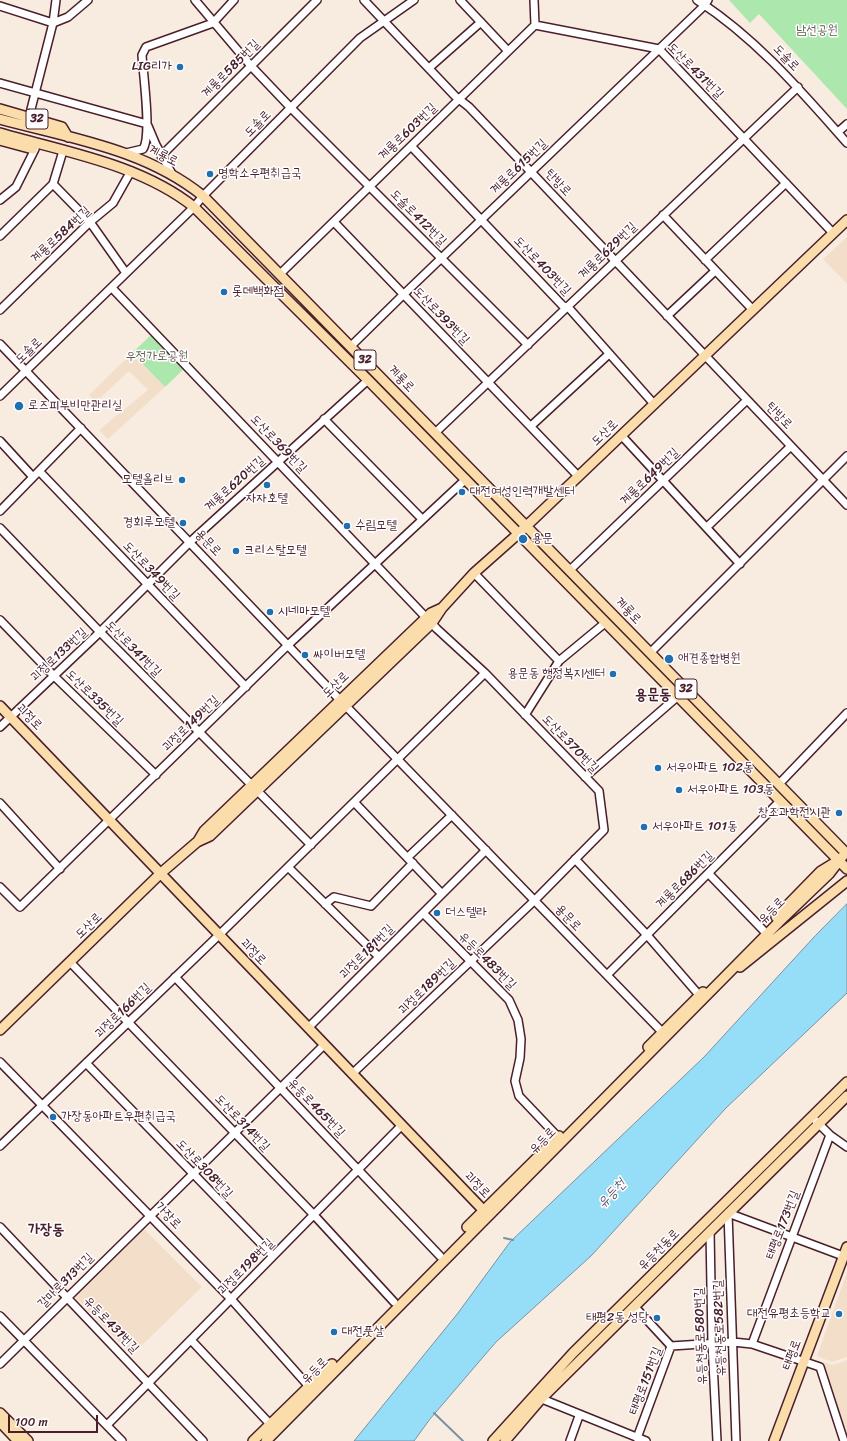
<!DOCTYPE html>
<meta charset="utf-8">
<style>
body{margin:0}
#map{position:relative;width:847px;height:1441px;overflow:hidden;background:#f8ece0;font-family:Sriracha,sans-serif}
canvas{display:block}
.scale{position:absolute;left:8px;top:1415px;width:90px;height:18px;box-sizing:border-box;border:2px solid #4a1f2b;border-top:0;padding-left:5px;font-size:12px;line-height:14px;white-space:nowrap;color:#4a1f2b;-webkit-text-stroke:3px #fff;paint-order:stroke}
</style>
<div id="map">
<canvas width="847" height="1441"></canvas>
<div class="scale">100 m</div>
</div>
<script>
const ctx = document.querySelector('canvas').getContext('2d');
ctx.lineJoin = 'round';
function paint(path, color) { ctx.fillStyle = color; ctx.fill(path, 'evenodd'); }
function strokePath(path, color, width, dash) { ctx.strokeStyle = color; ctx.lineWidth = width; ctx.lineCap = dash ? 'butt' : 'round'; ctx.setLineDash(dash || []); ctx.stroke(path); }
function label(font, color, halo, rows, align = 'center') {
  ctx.font = font + ' Sriracha,"Poor Story",sans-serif'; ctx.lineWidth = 3; ctx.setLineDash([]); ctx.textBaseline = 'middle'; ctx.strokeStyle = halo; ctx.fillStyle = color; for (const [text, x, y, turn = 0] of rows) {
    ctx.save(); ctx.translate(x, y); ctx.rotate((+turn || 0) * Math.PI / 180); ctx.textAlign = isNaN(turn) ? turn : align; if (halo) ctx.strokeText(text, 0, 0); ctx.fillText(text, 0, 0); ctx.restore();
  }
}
const built = new Path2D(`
 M 847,237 L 847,284 L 823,259 Z
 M 132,353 L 165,387 L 108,439 L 99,430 L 148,390 L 129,371 L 96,402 L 89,395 Z
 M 143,1228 L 202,1287 L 132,1355 L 74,1296 Z
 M 847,1272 L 847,1357 L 832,1362 L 817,1356 Z
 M 847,1360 L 847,1433 L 822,1362 L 833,1365 Z`);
const green = new Path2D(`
 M 729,0 L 847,0 L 847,109 L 759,14 L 750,23 Z
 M 151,335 L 159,336 L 185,368 L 165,387 L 132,353 Z`);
const water = new Path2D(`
 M 847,904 L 847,993 L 726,1108 L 591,1256 L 496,1342 L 430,1419 L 414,1441 L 354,1441 L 458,1313 L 510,1242 L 704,1057 L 815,936 Z`);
const stream = new Path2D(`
 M 504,1238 L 513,1240
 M 434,1413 L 463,1441`);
const minor = new Path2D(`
 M 195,0 L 251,66 L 291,108 L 528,345
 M 364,0 L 455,96 L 469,107 L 531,172 L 847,505
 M 460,0 L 508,51
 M 697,0 C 756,38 801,91 847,143
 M 0,6 L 53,23 L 68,17 L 88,0
 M 535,25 L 659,49 L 833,233
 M 429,68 L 481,22
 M 0,83 L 147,124
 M 29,117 L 53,23 L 56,0
 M 148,126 L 156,145 L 172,174
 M 838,132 L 847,124
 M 411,146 L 563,306 L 568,307 L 654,404
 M 126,153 L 143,149 C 152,136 143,73 142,55 L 146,47 L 213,23 L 234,0
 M 161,156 L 317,0
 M 53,184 L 90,222 L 126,273
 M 0,200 L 16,187 L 35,149
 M 663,215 L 753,310
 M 334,222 L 578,476
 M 0,236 L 53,184 L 63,151
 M 705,260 L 786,183
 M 280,274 L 535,25 L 534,0
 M 112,288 L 437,629 L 485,673 L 599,791 L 604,830 L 535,900 L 352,1074
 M 0,310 L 90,222 L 113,203 L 131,171
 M 667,316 L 715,271
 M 0,344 L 340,700 L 665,1035
 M 351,346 L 404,294 L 705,5 L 708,0
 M 0,396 L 194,207 L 203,196 L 360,38 L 414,0
 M 324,419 L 422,519
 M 531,426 L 609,354
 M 435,433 L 798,87
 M 621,435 L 740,564
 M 0,441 L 33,477
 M 39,471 L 246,687
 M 0,511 L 81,428
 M 707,527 L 791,446
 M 0,528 L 100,632 L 311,845
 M 570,570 L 747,400
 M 474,573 L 559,661
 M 0,620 L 54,676 L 156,775
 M 650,653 L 847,456
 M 525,715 L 559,661 L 605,623
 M 0,727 L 100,632 L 190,542 L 368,380
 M 585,777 L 677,697
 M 779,784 L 847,713
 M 354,802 L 442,894
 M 0,803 L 60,869
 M 408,857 L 452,815
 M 575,859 L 647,935 L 699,995
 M 288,867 L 379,957
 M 709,874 L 763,930
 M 0,887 L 20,907 L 288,645 L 466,479
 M 325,904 L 334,897 L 371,906 L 413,863
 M 423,913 L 509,1000 L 518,1020 L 521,1039 L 520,1058 L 515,1081 L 519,1096 L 558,1137
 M 70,962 L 314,1215 L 394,1302
 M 607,975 L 780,801
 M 175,977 L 440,1256
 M 308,1028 L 486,850
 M 0,1062 L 231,1299 L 312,1390
 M 86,1063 L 273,1256
 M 816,1121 L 830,1135 L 847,1147
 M 0,1146 L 219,935 L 485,673
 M 0,1227 L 203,1441
 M 710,1231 L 712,1343 L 717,1441
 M 635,1307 L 671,1346
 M 0,1316 L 122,1441
 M 191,1340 L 270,1424
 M 752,1344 L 830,1135
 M 0,1364 L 324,1045
 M 537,1397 L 646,1441
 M 107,1425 L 401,1126
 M 637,1438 L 671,1346 L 733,1342 L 752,1344 L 820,1367 L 844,1441
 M 570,1441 L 579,1416
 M 736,1441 L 728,1213 L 843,1256`);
const major = new Path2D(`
 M 0,109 L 62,127 L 68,137
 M 0,119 C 70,138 145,149 203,196 L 847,854
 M 0,133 C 65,152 140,164 194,207 L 368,380 L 847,869
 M 0,140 L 33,149
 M 0,706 L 487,1214
 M 198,841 L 204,831 L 431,613 L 442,608
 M 776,917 L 821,871 L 834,863
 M 740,967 L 847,881
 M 0,1030 L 161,873 L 197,842 L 210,836 L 432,623 L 442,608 L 474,573 L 518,534 L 847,220
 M 648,1047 L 703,992
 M 467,1227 L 559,1136
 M 0,1413 L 28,1441
 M 0,1422 L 18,1441
 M 253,1441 L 332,1364
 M 266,1441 L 779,922 L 829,874 L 842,857
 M 493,1441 L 573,1353 L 847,1082
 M 505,1441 L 540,1400 L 847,1096
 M 774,1441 L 847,1247`);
const markers = [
 [180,67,4,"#1f6fb2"],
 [210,174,4,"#1f6fb2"],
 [224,292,4,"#1f6fb2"],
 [19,406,5,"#1f6fb2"],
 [182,480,4,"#1f6fb2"],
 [267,485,4,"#1f6fb2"],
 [462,492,4,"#1f6fb2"],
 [183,523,4,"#1f6fb2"],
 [347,526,4,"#1f6fb2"],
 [523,539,5,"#1f6fb2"],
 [236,551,4,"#1f6fb2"],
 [270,612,4,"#1f6fb2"],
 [305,655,4,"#1f6fb2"],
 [669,659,5,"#1f6fb2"],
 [613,674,4,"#1f6fb2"],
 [658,768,4,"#1f6fb2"],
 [679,790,4,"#1f6fb2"],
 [839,813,4,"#1f6fb2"],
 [644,827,4,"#1f6fb2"],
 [437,913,4,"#1f6fb2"],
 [53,1117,4,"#1f6fb2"],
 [839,1314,4,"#1f6fb2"],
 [657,1318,4,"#1f6fb2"],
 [334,1332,4,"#1f6fb2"]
];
const shields = [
 [37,119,22],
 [365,360,22],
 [686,689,22]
];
const shieldNames = [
 ["32",37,119],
 ["32",365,360],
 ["32",686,689]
];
const parkNames = [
 ["남선공원",817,31],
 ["우정가로공원",157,357]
];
const streetNames = [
 ["도솔로",786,58,46],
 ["계룡로585번길",231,69,-45],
 ["도산로431번길",695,71,45],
 ["도솔로",258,124,-45],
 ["계룡로603번길",408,132,-44],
 ["계룡로",163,156,27],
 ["계룡로615번길",519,167,-44],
 ["탄방로",558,183,47],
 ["도솔로412번길",418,218,45],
 ["계룡로584번길",61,235,-43],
 ["계룡로629번길",608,251,-44],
 ["도산로403번길",542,266,46],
 ["도산로393번길",441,316,46],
 ["도솔로",29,351,-44],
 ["계룡로",401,379,46],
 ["탄방로",779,416,46],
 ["도산로",605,433,-44],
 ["도산로369번길",278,444,46],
 ["계룡로649번길",650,477,-44],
 ["계룡로620번길",235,484,-42],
 ["용문로",208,543,46],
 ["도산로349번길",151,571,46],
 ["계룡로",628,611,46],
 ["도산로341번길",133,649,45],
 ["괴정로133번길",59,655,-43],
 ["도산로",336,685,-44],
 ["도산로335번길",94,698,44],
 ["괴정로",29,717,46],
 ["괴정로149번길",191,724,-44],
 ["도산로370번길",570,744,46],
 ["계룡로686번길",685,880,-45],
 ["유등로",772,911,-45],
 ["용문로",568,918,46],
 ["도산로",89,926,-44],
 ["괴정로",253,952,46],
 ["괴정로181번길",367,952,-45],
 ["유등로483번길",487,961,45],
 ["괴정로189번길",427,987,-44],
 ["괴정로166번길",123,1011,-44],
 ["유등로465번길",316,1108,46],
 ["도산로314번길",242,1123,46],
 ["유등로",543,1141,-45],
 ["도산로308번길",204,1169,46],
 ["괴정로",477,1185,46],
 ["가장로",168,1216,46],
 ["태평로173번길",783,1225,-69],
 ["유등천동로",659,1250,-45],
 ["괴정로198번길",246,1267,-45],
 ["갈마로313번길",66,1281,-45],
 ["유등로431번길",111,1325,46],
 ["유등천동로582번길",720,1328,-92],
 ["유등천동로580번길",701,1336,-92],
 ["태평로",792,1355,-69],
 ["유등로",315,1371,-45],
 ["태평로151번길",646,1381,-69]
];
const poiNames = [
 ["LIG리가",172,67,"right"],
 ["명학소우편취급국",218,174],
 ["롯데백화점",232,292],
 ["로즈피부비만관리실",28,406],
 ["모텔올리브",174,480,"right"],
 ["대전여성인력개발센터",470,492],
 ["자자호텔",267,499,"center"],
 ["경회루모텔",175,523,"right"],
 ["수림모텔",355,526],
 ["용문",532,539],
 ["크리스탈모텔",244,551],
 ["시네마모텔",278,612],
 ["싸이버모텔",313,655],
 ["애견종합병원",678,659],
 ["용문동 행정복지센터",605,674,"right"],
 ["서우아파트 102동",666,768],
 ["서우아파트 103동",687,790],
 ["창조과학전시관",831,813,"right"],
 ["서우아파트 101동",652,827],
 ["더스텔라",445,913],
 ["가장동아파트우편취급국",61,1117],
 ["대전유평초등학교",831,1314,"right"],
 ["태평2동 성당",649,1318,"right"],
 ["대전풋살",342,1332]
];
const waterNames = [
 ["유등천",612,1194,-47]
];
const quarterNames = [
 ["용문동",653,695],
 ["가장동",46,1230]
];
paint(built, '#f3deca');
paint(green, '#ace8ae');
paint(water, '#96ddf7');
strokePath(water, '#7891a5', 1);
strokePath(stream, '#7891a5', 2);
strokePath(minor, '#4a1f2b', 10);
strokePath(major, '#4a1f2b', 12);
strokePath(minor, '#fff', 7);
strokePath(major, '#fbddab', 9);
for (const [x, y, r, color] of markers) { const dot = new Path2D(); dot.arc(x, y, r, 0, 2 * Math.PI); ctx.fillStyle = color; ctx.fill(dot); strokePath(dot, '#fff', 1.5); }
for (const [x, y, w] of shields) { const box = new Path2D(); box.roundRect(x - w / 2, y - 10, w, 20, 3); ctx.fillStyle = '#fff'; ctx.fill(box); strokePath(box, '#4a1f2b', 1); }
label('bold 12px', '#4a1f2b', null, shieldNames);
label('13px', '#675b52', '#fff', parkNames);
label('13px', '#4a1f2b', '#fff', streetNames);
label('13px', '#4a1f2b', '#fff', poiNames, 'left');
label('italic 14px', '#615868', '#fff', waterNames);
label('bold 15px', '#4a1f2b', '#fff', quarterNames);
</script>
